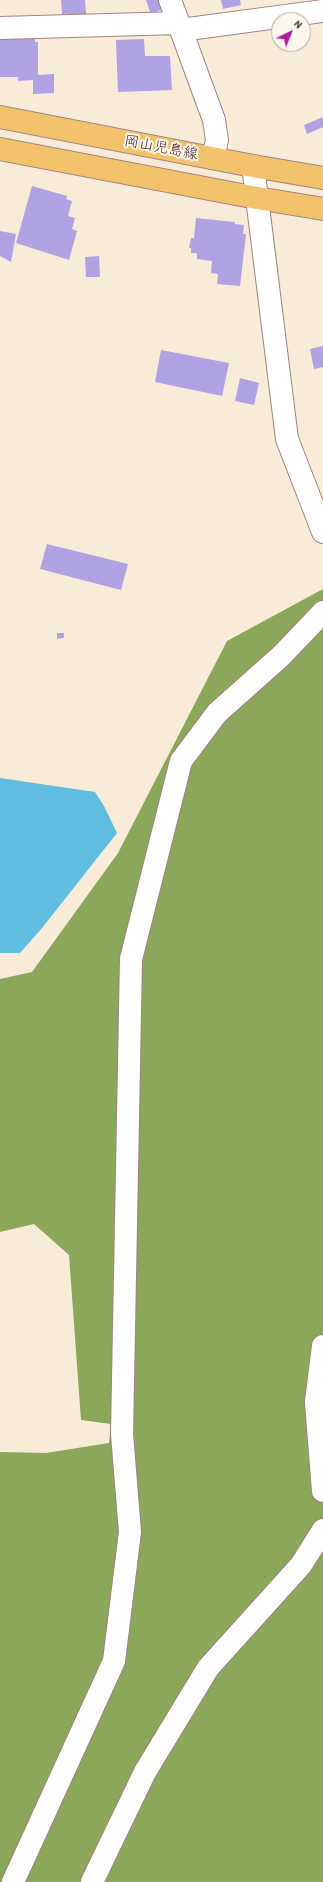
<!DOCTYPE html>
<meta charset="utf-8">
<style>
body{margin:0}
#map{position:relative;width:323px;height:1882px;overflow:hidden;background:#f8ebd8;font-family:"Patrick Hand",sans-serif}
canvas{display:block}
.north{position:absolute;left:271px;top:12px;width:40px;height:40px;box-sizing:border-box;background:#fbf7ec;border:1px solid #b4a19f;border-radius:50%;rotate:43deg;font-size:11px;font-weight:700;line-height:16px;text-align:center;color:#4a1f2b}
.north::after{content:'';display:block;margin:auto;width:14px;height:18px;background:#b5179e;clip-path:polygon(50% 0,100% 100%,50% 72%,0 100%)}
</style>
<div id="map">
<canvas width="323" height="1882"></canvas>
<div class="north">N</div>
</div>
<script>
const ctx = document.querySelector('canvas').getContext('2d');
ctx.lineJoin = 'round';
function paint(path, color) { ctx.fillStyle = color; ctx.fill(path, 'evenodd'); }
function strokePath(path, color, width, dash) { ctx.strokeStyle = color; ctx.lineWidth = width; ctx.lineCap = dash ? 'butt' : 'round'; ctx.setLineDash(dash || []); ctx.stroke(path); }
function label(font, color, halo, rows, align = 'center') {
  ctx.font = font + ' "Patrick Hand","Klee One",sans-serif'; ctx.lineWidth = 4; ctx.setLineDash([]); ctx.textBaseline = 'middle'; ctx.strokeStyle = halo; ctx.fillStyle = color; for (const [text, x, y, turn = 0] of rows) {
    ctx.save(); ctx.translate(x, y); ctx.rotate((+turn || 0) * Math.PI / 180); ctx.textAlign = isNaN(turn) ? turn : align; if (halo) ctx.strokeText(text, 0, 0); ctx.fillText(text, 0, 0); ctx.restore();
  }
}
const forest = new Path2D(`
 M 323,589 L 323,1882 L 0,1882 L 0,1452 L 46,1453 L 109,1443 L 111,1424 L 81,1420 L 69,1255 L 34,1224 L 0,1232 L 0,979 L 32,972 L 118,853 L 227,641 Z`);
const water = new Path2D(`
 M 0,778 L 95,792 L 104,806 L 117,833 L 42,928 L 20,953 L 0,953 Z`);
const building = new Path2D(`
 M 61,0 L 85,0 L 86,14 L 62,14 Z
 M 146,0 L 162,0 L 165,8 L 151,14 Z
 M 221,0 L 240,0 L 241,5 L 223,9 Z
 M 35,36 L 35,42 L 38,42 L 38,75 L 54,74 L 54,93 L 33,94 L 33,80 L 18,81 L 18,77 L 0,77 L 0,37 Z
 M 144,39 L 145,56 L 170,56 L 172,90 L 118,92 L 116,40 Z
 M 323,117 L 323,127 L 307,134 L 304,125 Z
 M 32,186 L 67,196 L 66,199 L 72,201 L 68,216 L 75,218 L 72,229 L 77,231 L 69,260 L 16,243 Z
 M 196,218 L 235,222 L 235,224 L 244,225 L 243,234 L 246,234 L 240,286 L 217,284 L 218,274 L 211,273 L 212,261 L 197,259 L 197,253 L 191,253 L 191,248 L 189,248 L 191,238 L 194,238 Z
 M 0,231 L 16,234 L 11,262 L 0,256 Z
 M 99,256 L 100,277 L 86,277 L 85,257 Z
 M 323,346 L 323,367 L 314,369 L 310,349 Z
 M 161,350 L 229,363 L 222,396 L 155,382 Z
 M 240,378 L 259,383 L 254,405 L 235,401 Z
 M 47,544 L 128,564 L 121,590 L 40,569 Z
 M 57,633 L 64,633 L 64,638 L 57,639 Z`);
const minor = new Path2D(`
 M 170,0 L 214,120 L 217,140 L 213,158
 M 0,28 L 179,23
 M 181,30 L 323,11
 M 253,166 L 287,439 L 323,532
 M 323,1346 L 316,1402 L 323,1491
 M 13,1882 L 114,1661 L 130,1532 L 122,1434 L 131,959 L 181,761 L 217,713 L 281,656 L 323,612
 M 92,1882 L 145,1772 L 208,1668 L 301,1565 L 323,1530`);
const primary = new Path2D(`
 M 0,117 L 253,166 L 323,178
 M 0,149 L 257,198 L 323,209`);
const streetNames = [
 ["岡山児島線",161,148,11]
];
paint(forest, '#8aa75a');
paint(water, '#61bddf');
paint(building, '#afa3e4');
strokePath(minor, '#a18582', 24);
strokePath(primary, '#a18582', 24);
strokePath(minor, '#fff', 22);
strokePath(primary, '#f2c36a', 22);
label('15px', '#4a1f2b', '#fbf7ec', streetNames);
</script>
